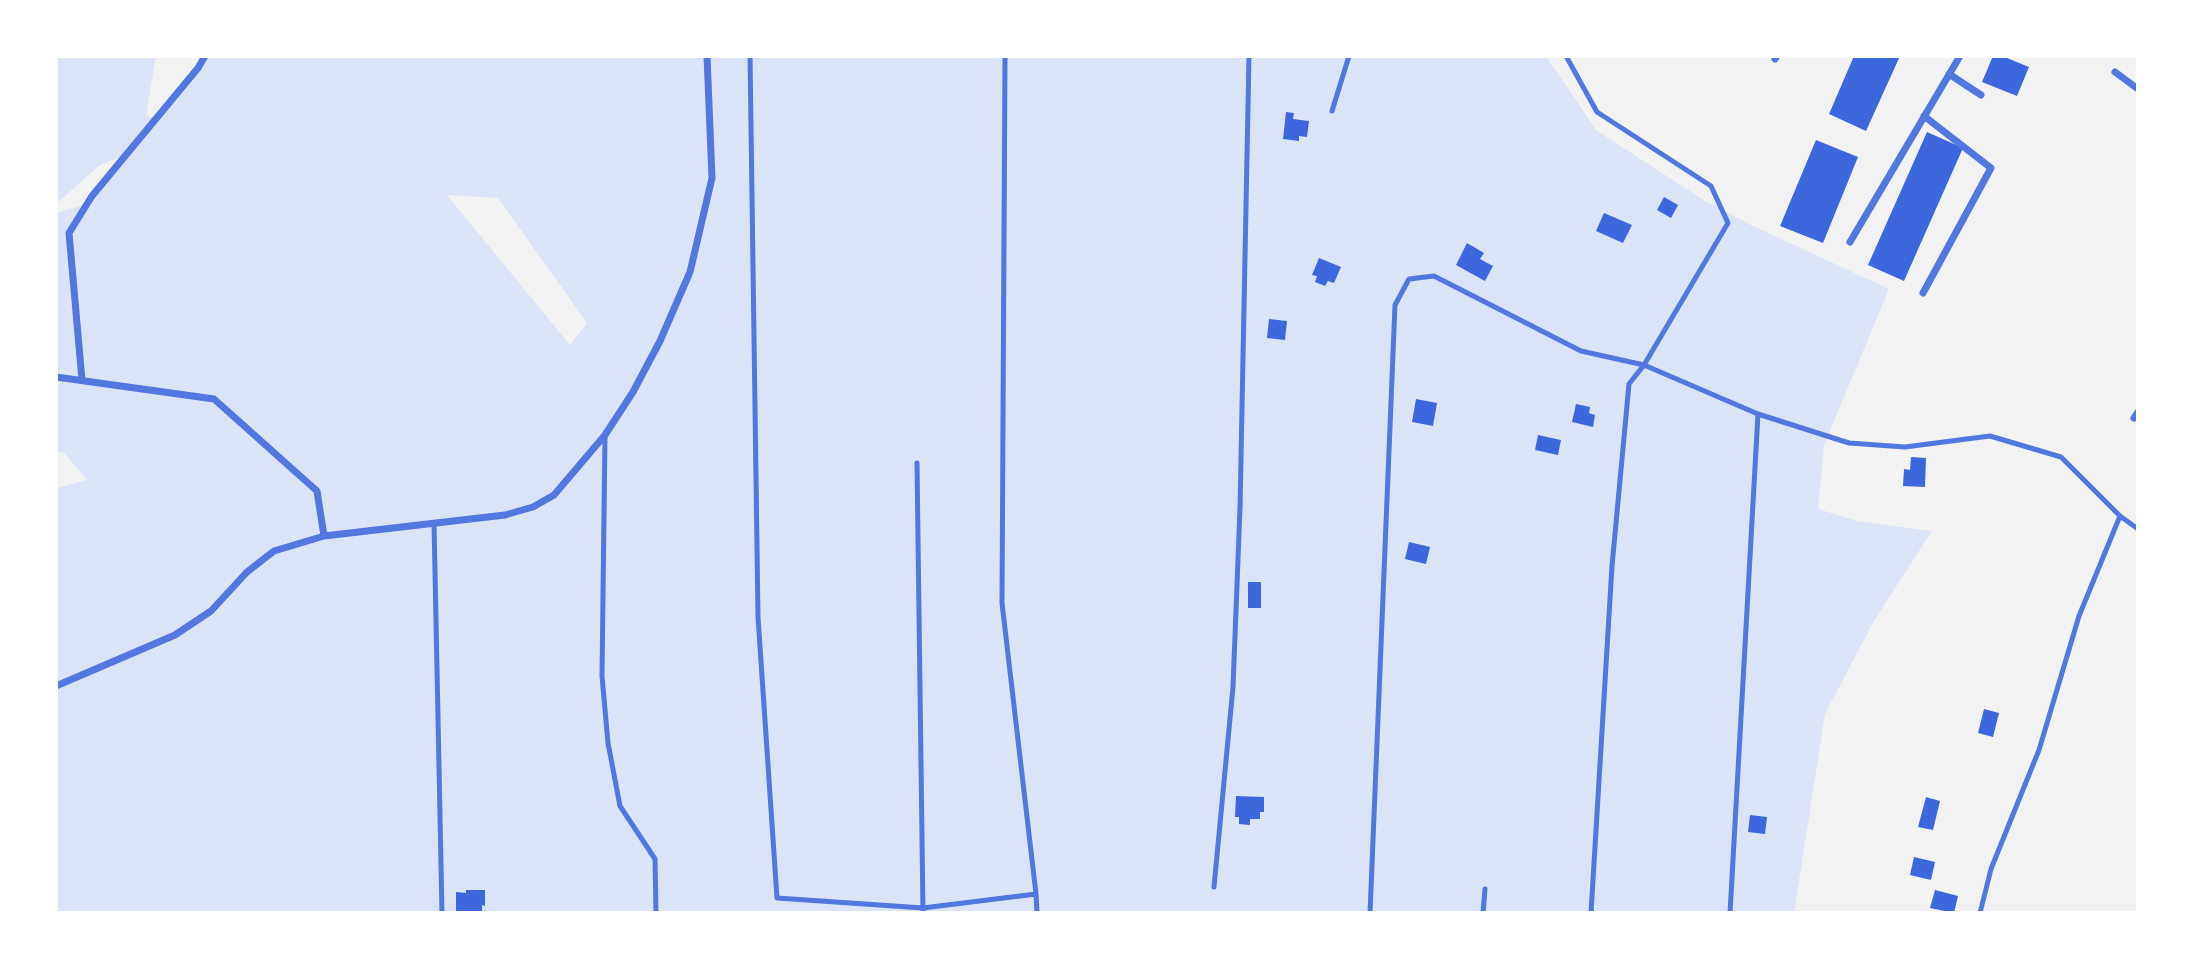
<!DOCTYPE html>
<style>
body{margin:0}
#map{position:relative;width:2194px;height:969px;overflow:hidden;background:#f2f2f2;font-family:"Noto Sans",sans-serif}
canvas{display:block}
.frame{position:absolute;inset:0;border:58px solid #fff;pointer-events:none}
</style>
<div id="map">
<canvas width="2194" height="969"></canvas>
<div class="frame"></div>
</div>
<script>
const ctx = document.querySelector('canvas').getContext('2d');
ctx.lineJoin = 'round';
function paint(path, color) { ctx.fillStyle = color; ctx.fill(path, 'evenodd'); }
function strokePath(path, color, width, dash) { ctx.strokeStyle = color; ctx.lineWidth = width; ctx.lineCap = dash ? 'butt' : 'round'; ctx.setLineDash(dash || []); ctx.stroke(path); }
const green = new Path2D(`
 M 56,56 L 159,56 L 155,60 L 146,116 L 157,118 L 208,56 L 1546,56 L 1596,130 L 1705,201 L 1749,224 L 1889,289 L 1824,445 L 1818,509 L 1857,521 L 1932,531 L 1875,619 L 1825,714 L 1794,913 L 56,913 L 56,488 L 87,480 L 63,452 L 56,452 L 56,213 L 84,205 L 125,155 L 100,165 L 56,204 ZM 447,195 L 498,198 L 587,323 L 570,345 Z`);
const building = new Path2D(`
 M 1854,56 L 1900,56 L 1866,131 L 1829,114 Z
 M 1993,56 L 2002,56 L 2029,67 L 2017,96 L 1982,82 Z
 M 1286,112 L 1294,113 L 1293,119 L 1309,121 L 1307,137 L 1299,136 L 1299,141 L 1283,139 Z
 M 1927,132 L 1963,148 L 1904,281 L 1868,265 Z
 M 1816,140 L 1858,157 L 1823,243 L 1780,226 Z
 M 1664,197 L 1678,205 L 1671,218 L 1657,210 Z
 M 1604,213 L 1632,225 L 1623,243 L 1596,231 Z
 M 1467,243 L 1484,253 L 1480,259 L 1493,266 L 1485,281 L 1456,265 Z
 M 1319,258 L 1341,267 L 1334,283 L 1328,281 L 1325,286 L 1315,282 L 1317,276 L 1312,275 Z
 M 1269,319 L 1287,321 L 1285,340 L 1267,338 Z
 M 1416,399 L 1437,403 L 1433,426 L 1412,422 Z
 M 1576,404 L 1590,407 L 1589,413 L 1595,415 L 1593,427 L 1572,422 Z
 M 1538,435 L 1561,440 L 1558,455 L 1535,450 Z
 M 1911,457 L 1926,458 L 1925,487 L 1903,486 L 1904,469 L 1910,470 Z
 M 1409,542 L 1430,547 L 1426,564 L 1405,559 Z
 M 1248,582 L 1261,582 L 1261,608 L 1248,608 Z
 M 1984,709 L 1999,713 L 1993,737 L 1978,733 Z
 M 1236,796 L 1264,797 L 1264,812 L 1260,812 L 1260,819 L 1250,819 L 1250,825 L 1239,824 L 1239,817 L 1235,817 Z
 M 1926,797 L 1940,801 L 1933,830 L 1918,827 Z
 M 1750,815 L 1767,817 L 1765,834 L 1748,832 Z
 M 1914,857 L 1935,862 L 1931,880 L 1910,875 Z
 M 466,890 L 485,890 L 485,906 L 482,905 L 482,913 L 456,913 L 456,892 L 466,893 Z
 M 1935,890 L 1958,896 L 1954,913 L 1930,908 Z`);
const service = new Path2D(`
 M 750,56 L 758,617 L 777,898 L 923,908 L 1036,894 L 1002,603 L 1005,56
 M 1566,56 L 1597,112 L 1711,186 L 1728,223 L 1644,365 L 1629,384 L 1612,566 L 1591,913
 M 1332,111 L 1349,56
 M 605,435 L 602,676 L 608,743 L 620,806 L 655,859 L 656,913
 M 917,463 L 923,913
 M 434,523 L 442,913
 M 1214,887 L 1233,687 L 1240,508 L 1249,56
 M 1036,894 L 1037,913
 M 1370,913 L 1395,305 L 1409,279 L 1434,276 L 1581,351 L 1644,365 L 1758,414 L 1849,443 L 1905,447 L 1990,436 L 2061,457 L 2120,516 L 2138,529
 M 1483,913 L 1485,889
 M 1730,913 L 1758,414
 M 1980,913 L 1991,869 L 2039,750 L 2079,616 L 2120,516`);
const minor = new Path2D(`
 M 1775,59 L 1777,56
 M 2115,72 L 2138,89
 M 1949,74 L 1981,95
 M 1850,242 L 1960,56
 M 1923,293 L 1991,168 L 1924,116
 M 56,377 L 214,399 L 317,491 L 324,536
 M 82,380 L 69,233 L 92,196 L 198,68 L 205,56
 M 2134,418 L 2138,412
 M 56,686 L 175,635 L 211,611 L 247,572 L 274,551 L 324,536 L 505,515 L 533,507 L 554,495 L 605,435 L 633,392 L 660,341 L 690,272 L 712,178 L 707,56`);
paint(green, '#dbe4f7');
paint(building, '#3d67dc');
strokePath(service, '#5277de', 5);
strokePath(minor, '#5277de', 7);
</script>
